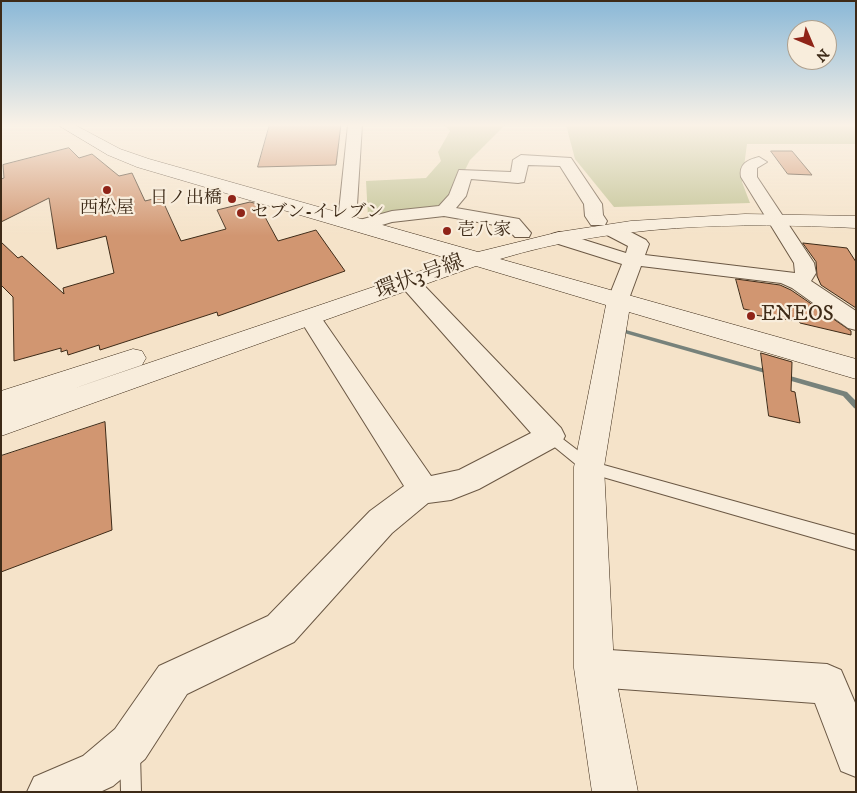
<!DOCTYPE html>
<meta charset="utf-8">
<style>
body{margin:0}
#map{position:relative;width:857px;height:793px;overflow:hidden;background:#f5e3c9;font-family:"IM FELL DW Pica",serif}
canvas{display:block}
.frame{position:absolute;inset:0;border:2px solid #3d2a17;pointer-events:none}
.north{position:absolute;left:787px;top:20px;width:50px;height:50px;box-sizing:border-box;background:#f8eddc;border:1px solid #ad9f8d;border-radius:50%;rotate:135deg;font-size:14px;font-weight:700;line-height:20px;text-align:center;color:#3d2a17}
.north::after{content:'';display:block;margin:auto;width:18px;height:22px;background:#8f2418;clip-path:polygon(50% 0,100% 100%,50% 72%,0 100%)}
</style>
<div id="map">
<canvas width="857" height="793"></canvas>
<div class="frame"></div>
<div class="north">N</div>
</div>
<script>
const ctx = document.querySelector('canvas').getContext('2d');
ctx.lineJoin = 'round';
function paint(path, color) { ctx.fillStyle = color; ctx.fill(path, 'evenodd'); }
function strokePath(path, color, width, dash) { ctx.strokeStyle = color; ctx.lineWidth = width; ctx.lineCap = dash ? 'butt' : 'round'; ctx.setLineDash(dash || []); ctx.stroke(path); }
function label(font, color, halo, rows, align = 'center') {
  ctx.font = font + ' "IM FELL DW Pica","Noto Serif JP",serif'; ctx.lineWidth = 4.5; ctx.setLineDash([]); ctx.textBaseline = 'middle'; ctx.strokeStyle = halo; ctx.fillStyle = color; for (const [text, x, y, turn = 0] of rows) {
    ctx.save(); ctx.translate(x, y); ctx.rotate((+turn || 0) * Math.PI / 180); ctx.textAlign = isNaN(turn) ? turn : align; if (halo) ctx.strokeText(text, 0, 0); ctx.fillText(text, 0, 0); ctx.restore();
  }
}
const green = new Path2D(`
 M 444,125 L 505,125 L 470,160 L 448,204 L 368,217 L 366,181 L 426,178 L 441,161 L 438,152 L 450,131 Z
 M 566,125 L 856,125 L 856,144 L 747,144 L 742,182 L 750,203 L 614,207 L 575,159 Z`);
const stream = new Path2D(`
 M 626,330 L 772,371 L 775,373 L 772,375 L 624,333 L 623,332 Z
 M 781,374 L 783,374 L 847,392 L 856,401 L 856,409 L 854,408 L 843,396 L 781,378 L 780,376 Z`);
const building = new Path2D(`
 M 270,124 L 341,124 L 336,165 L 258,167 Z
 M 69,148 L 79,158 L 92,154 L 119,176 L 132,173 L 145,201 L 161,197 L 181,241 L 226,229 L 217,210 L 250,202 L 258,204 L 278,241 L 316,230 L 345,271 L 218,316 L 217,312 L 100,350 L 99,345 L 68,355 L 67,350 L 61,352 L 61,348 L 14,361 L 13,297 L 1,285 L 1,242 L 18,258 L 22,256 L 64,294 L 63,288 L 114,273 L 106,236 L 57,249 L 49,198 L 1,222 L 1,179 L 4,178 L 3,165 Z
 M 771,151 L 792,151 L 812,175 L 788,174 Z
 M 803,243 L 847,248 L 856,262 L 856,308 L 821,285 L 817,276 L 816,262 Z
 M 736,279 L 780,285 L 791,290 L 851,331 L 851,335 L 800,323 L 799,321 L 754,315 L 753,311 L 744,309 Z
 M 761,353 L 792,362 L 791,391 L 795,392 L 800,423 L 769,416 Z
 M 105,422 L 112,530 L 1,572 L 1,456 Z`);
const lane = new Path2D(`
 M 551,430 L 593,462 L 856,535 L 856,550 L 589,473 L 584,471 L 546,440 L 544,436 L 546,432 Z
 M 130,744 L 137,747 L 140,754 L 141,792 L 121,792 L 120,754 L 123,747 Z`);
const street = new Path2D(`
 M 348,125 L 362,125 L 356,221 L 392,211 L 439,206 L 449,195 L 459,170 L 511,172 L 513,160 L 521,155 L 571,158 L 602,204 L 603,215 L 607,221 L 605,225 L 591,225 L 585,216 L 584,204 L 560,166 L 528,165 L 524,182 L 518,183 L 471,179 L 466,196 L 456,208 L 519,219 L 531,233 L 529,237 L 515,237 L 506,227 L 444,216 L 392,222 L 362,231 L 355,229 L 353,225 L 340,225 L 338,221 Z
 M 759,157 L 767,162 L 757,168 L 757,177 L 814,263 L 816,273 L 811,281 L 856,311 L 856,330 L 848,328 L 792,288 L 781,283 L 641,266 L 627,304 L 619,306 L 611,304 L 608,299 L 622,264 L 552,242 L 549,238 L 552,234 L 559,232 L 626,253 L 628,246 L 605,234 L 603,230 L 605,226 L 619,226 L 646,240 L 649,244 L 645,255 L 795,273 L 794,263 L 741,177 C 739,164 747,160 759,157 Z
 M 409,275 L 416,277 L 561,428 L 565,436 L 561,444 L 479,489 L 451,500 L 428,503 L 392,533 L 294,642 L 187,694 L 145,759 L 113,786 L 100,792 L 27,792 L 34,777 L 83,756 L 115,729 L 159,666 L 268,616 L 370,511 L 404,486 L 299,318 L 302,313 L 310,310 L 318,313 L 431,476 L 459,470 L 531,433 L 402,287 L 398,282 L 402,277 Z
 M 594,649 L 827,664 L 841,670 L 856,705 L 856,777 L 841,771 L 815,703 L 594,687 L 580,682 L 575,668 L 580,654 Z`);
const secondary = new Path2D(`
 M 58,125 L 75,125 L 120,149 L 149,159 L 478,252 L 559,232 L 631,221 L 745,214 L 856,216 L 856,228 C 737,222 615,224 500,259 L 856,359 L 856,379 L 629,312 L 604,467 L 614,668 L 638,792 L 592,792 L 574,668 L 574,467 L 606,305 L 476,266 L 1,436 L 1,391 L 133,349 L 142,351 L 146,358 L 142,365 L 72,389 L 453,260 L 137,167 L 108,155 Z`);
const markers = [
 [107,190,5,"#8f2418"],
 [232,199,5,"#8f2418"],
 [241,213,5,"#8f2418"],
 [447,231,5,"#8f2418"],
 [751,316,5,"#8f2418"]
];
const farPoinames = [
 ["日ノ出橋",222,199,"right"],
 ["西松屋",107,209,"center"],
 ["セブン-イレブン",251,213],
 ["壱八家",457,231]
];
const streetNames = [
 ["環状3号線",420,278,-20]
];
const poiNames = [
 ["ENEOS",761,316]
];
paint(green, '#c1c293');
paint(stream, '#77827b');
paint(building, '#d19671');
strokePath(building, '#3d2a17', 1);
strokePath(lane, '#6b5844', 2);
strokePath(street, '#6b5844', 2);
strokePath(secondary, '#3d2a17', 1);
paint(lane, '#f8eddc');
paint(street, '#f8eddc');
paint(secondary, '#f8eddc');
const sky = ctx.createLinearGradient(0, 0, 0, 236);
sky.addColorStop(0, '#8ab8d7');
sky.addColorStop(0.53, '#faf2e7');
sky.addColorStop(1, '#faf2e700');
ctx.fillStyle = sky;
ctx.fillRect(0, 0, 857, 236);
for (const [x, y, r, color] of markers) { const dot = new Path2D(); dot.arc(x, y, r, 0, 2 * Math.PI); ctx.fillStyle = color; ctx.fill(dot); strokePath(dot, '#f8eddc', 2); }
label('18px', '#3d2a17', '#f8eddc', farPoinames, 'left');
label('21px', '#3d2a17', '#f8eddc', streetNames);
label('21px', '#3d2a17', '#f8eddc', poiNames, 'left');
</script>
